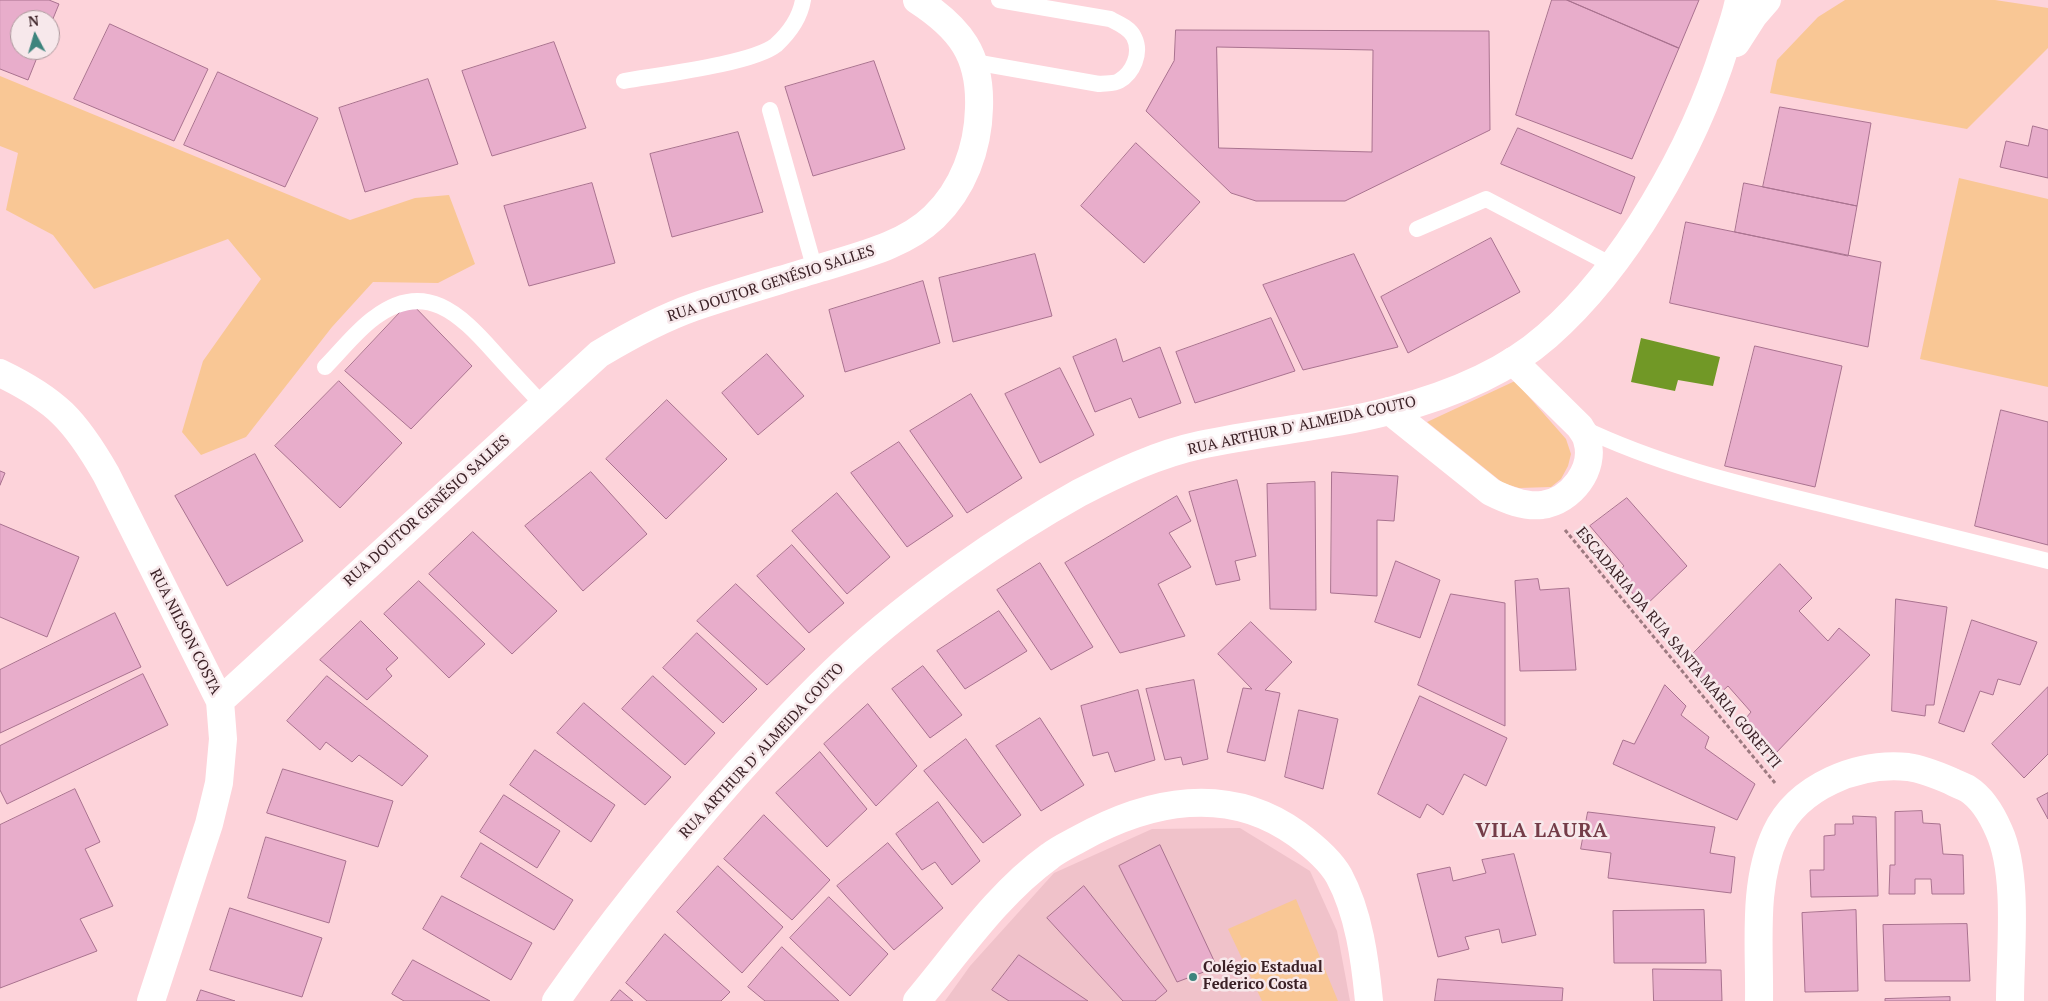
<!DOCTYPE html>
<meta charset="utf-8">
<style>
body{margin:0}
#map{position:relative;width:2048px;height:1001px;overflow:hidden;background:#fdd3da;font-family:"PT Serif",serif}
canvas{display:block}
.north{position:absolute;left:10px;top:10px;width:50px;height:50px;box-sizing:border-box;background:#f7e8eb;border:1px solid #ac989c;border-radius:50%;rotate:354deg;font-size:14px;font-weight:700;line-height:20px;text-align:center;color:#3b2126}
.north::after{content:'';display:block;margin:auto;width:18px;height:22px;background:#3d847d;clip-path:polygon(50% 0,100% 100%,50% 72%,0 100%)}
</style>
<div id="map">
<canvas width="2048" height="1001"></canvas>
<div class="north">N</div>
</div>
<script>
const ctx = document.querySelector('canvas').getContext('2d');
ctx.lineJoin = 'round';
function paint(path, color) { ctx.fillStyle = color; ctx.fill(path, 'evenodd'); }
function strokePath(path, color, width, dash) { ctx.strokeStyle = color; ctx.lineWidth = width; ctx.lineCap = dash ? 'butt' : 'round'; ctx.setLineDash(dash || []); ctx.stroke(path); }
function label(font, color, halo, rows, align = 'center') {
  ctx.font = font + ' "PT Serif",serif'; ctx.lineWidth = 5; ctx.setLineDash([]); ctx.textBaseline = 'middle'; ctx.strokeStyle = halo; ctx.fillStyle = color; for (const [text, x, y, turn = 0] of rows) {
    ctx.save(); ctx.translate(x, y); ctx.rotate((+turn || 0) * Math.PI / 180); ctx.textAlign = isNaN(turn) ? turn : align; if (halo) ctx.strokeText(text, 0, 0); ctx.fillText(text, 0, 0); ctx.restore();
  }
}
const built = new Path2D(`
 M 1240,828 L 1310,871 L 1337,931 L 1350,1001 L 945,1001 L 970,966 L 1054,873 L 1152,829 Z`);
const green = new Path2D(`
 M 1845,0 L 1995,0 L 2048,8 L 2048,48 L 1967,129 L 1770,93 L 1777,60 L 1818,17 Z
 M 0,76 L 350,220 L 415,198 L 449,195 L 475,264 L 438,283 L 373,282 L 332,327 L 246,437 L 201,455 L 182,432 L 203,361 L 261,279 L 228,239 L 94,289 L 53,235 L 6,210 L 18,153 L 0,146 Z
 M 1959,178 L 2048,199 L 2048,387 L 1920,359 Z
 M 1515,381 L 1566,439 L 1571,454 L 1568,466 L 1561,479 L 1551,487 L 1519,488 L 1503,483 L 1427,422 Z
 M 1296,899 L 1338,1001 L 1262,1001 L 1228,929 Z`);
const water = new Path2D(`
 M 1641,338 L 1720,357 L 1713,386 L 1678,380 L 1675,391 L 1631,382 Z`);
const building = new Path2D(`
 M 0,0 L 49,0 L 59,4 L 50,26 L 50,20 L 20,20 L 20,50 L 40,50 L 28,80 L 0,69 Z
 M 1552,0 L 1567,0 L 1679,48 L 1632,159 L 1516,115 Z
 M 1567,0 L 1699,0 L 1679,48 Z
 M 110,24 L 208,69 L 174,141 L 74,99 Z
 M 1176,30 L 1489,31 L 1490,130 L 1345,201 L 1256,201 L 1231,193 L 1146,111 L 1174,61 Z
 M 554,42 L 586,128 L 492,156 L 462,71 Z
 M 1217,47 L 1373,50 L 1372,152 L 1219,148 Z
 M 874,61 L 905,149 L 813,176 L 785,87 Z
 M 218,72 L 318,118 L 285,187 L 184,145 Z
 M 428,79 L 458,164 L 365,192 L 339,108 Z
 M 1780,107 L 1871,123 L 1857,206 L 1763,187 Z
 M 2033,126 L 2048,130 L 2048,178 L 2000,167 L 2006,141 L 2028,146 Z
 M 1518,128 L 1635,177 L 1621,214 L 1501,164 Z
 M 738,132 L 763,212 L 672,237 L 650,154 Z
 M 1136,143 L 1200,202 L 1144,263 L 1081,206 Z
 M 592,183 L 615,263 L 529,286 L 504,206 Z
 M 1744,183 L 1857,206 L 1848,256 L 1735,232 Z
 M 1686,222 L 1881,262 L 1868,347 L 1670,303 Z
 M 1491,238 L 1520,292 L 1408,353 L 1381,297 Z
 M 1035,254 L 1052,316 L 953,342 L 939,278 Z
 M 1354,254 L 1398,347 L 1303,370 L 1263,285 Z
 M 923,281 L 940,343 L 845,372 L 829,310 Z
 M 410,302 L 472,366 L 411,429 L 345,371 Z
 M 1271,318 L 1295,371 L 1195,403 L 1176,352 Z
 M 1116,339 L 1123,362 L 1160,347 L 1181,403 L 1139,418 L 1131,398 L 1095,412 L 1073,357 Z
 M 1755,346 L 1842,366 L 1815,487 L 1725,466 Z
 M 767,354 L 804,396 L 758,435 L 722,393 Z
 M 1060,368 L 1094,435 L 1040,463 L 1005,394 Z
 M 339,381 L 402,443 L 340,508 L 275,446 Z
 M 971,394 L 1022,478 L 967,513 L 910,431 Z
 M 667,400 L 727,459 L 666,519 L 606,459 Z
 M 2001,410 L 2048,422 L 2048,545 L 1975,526 Z
 M 899,442 L 953,516 L 907,547 L 851,473 Z
 M 255,454 L 303,541 L 227,586 L 175,496 Z
 M 0,471 L 5,473 L 0,485 Z
 M 591,472 L 647,534 L 583,591 L 525,526 Z
 M 1332,472 L 1398,476 L 1394,521 L 1377,520 L 1377,596 L 1331,593 Z
 M 1237,480 L 1256,556 L 1235,561 L 1240,580 L 1216,585 L 1189,492 Z
 M 1315,482 L 1316,610 L 1270,609 L 1267,484 Z
 M 837,493 L 890,557 L 847,594 L 792,531 Z
 M 1177,496 L 1191,521 L 1169,533 L 1191,567 L 1158,584 L 1185,636 L 1120,653 L 1065,563 Z
 M 1627,498 L 1687,566 L 1644,607 L 1616,573 L 1624,566 L 1590,526 Z
 M 0,524 L 79,557 L 47,637 L 0,617 Z
 M 473,532 L 557,611 L 512,654 L 429,574 Z
 M 792,545 L 844,603 L 809,633 L 757,576 Z
 M 1396,561 L 1440,580 L 1420,638 L 1375,622 Z
 M 1040,563 L 1093,647 L 1051,670 L 997,590 Z
 M 1780,564 L 1812,598 L 1799,611 L 1828,641 L 1839,628 L 1870,655 L 1773,756 L 1742,723 L 1751,712 L 1728,686 L 1717,696 L 1686,661 Z
 M 1538,579 L 1540,590 L 1569,588 L 1576,670 L 1520,671 L 1515,581 Z
 M 419,581 L 485,644 L 449,678 L 384,614 Z
 M 736,584 L 805,649 L 767,685 L 697,621 Z
 M 1451,594 L 1505,603 L 1505,726 L 1418,685 Z
 M 1896,599 L 1947,607 L 1934,705 L 1926,705 L 1925,716 L 1892,711 Z
 M 999,611 L 1027,651 L 965,689 L 937,651 Z
 M 115,613 L 141,667 L 0,733 L 0,670 Z
 M 1972,620 L 2037,642 L 2020,685 L 1998,679 L 1993,695 L 1980,691 L 1964,732 L 1939,723 Z
 M 361,621 L 398,658 L 386,669 L 392,676 L 367,700 L 320,660 Z
 M 1251,622 L 1292,662 L 1265,690 L 1280,693 L 1265,761 L 1227,752 L 1243,688 L 1252,689 L 1218,654 Z
 M 697,633 L 757,689 L 723,723 L 663,668 Z
 M 923,666 L 962,715 L 930,738 L 892,689 Z
 M 143,674 L 168,725 L 7,804 L 0,790 L 0,746 Z
 M 327,676 L 428,756 L 402,786 L 359,755 L 352,762 L 326,742 L 320,750 L 287,721 Z
 M 653,676 L 715,733 L 685,765 L 622,709 Z
 M 1194,680 L 1208,759 L 1183,765 L 1181,757 L 1165,760 L 1146,689 Z
 M 1665,685 L 1686,706 L 1681,715 L 1709,737 L 1705,748 L 1755,784 L 1737,820 L 1613,764 L 1623,740 L 1634,744 Z
 M 2048,687 L 2048,754 L 2024,778 L 1992,744 Z
 M 1138,690 L 1155,760 L 1115,772 L 1108,752 L 1093,756 L 1081,706 Z
 M 1420,696 L 1507,738 L 1486,786 L 1464,774 L 1443,815 L 1427,804 L 1420,818 L 1378,794 Z
 M 584,703 L 671,777 L 645,805 L 557,733 Z
 M 868,704 L 917,766 L 876,806 L 824,744 Z
 M 1299,710 L 1338,719 L 1323,789 L 1285,777 Z
 M 1040,718 L 1084,785 L 1041,811 L 996,746 Z
 M 966,739 L 1021,815 L 983,843 L 924,771 Z
 M 535,750 L 615,805 L 591,842 L 510,785 Z
 M 820,752 L 867,809 L 827,847 L 776,793 Z
 M 283,769 L 393,801 L 378,847 L 267,813 Z
 M 75,789 L 100,842 L 85,849 L 113,906 L 80,919 L 97,951 L 0,988 L 0,825 Z
 M 2048,793 L 2048,819 L 2037,799 Z
 M 504,795 L 560,831 L 537,868 L 480,832 Z
 M 938,802 L 980,861 L 952,885 L 935,862 L 922,870 L 896,834 Z
 M 1922,811 L 1923,823 L 1940,824 L 1943,854 L 1963,855 L 1964,894 L 1932,894 L 1931,879 L 1915,879 L 1915,894 L 1889,894 L 1890,865 L 1895,865 L 1895,812 Z
 M 1588,812 L 1715,827 L 1710,853 L 1735,857 L 1731,893 L 1608,878 L 1611,853 L 1581,849 Z
 M 764,815 L 830,880 L 792,920 L 724,859 Z
 M 1853,816 L 1876,817 L 1878,896 L 1811,897 L 1810,870 L 1824,870 L 1824,836 L 1835,835 L 1835,824 L 1853,824 Z
 M 266,837 L 346,861 L 329,923 L 248,898 Z
 M 481,843 L 573,900 L 554,930 L 461,877 Z
 M 888,843 L 943,908 L 894,950 L 837,886 Z
 M 1160,845 L 1217,967 L 1177,982 L 1119,866 Z
 M 1514,854 L 1536,935 L 1502,943 L 1499,929 L 1465,937 L 1469,949 L 1438,957 L 1417,874 L 1450,867 L 1453,881 L 1486,873 L 1482,860 Z
 M 718,866 L 783,927 L 742,973 L 677,912 Z
 M 1084,886 L 1167,991 L 1155,1001 L 1123,1001 L 1047,918 Z
 M 442,896 L 532,943 L 511,980 L 423,929 Z
 M 829,897 L 888,954 L 850,996 L 790,938 Z
 M 230,908 L 322,938 L 302,997 L 210,970 Z
 M 1704,910 L 1706,963 L 1614,963 L 1613,911 Z
 M 1856,910 L 1858,991 L 1805,992 L 1802,913 Z
 M 1967,924 L 1970,981 L 1885,981 L 1883,925 Z
 M 665,934 L 730,992 L 721,1001 L 647,1001 L 626,983 Z
 M 782,947 L 839,1001 L 765,1001 L 748,987 Z
 M 1019,955 L 1088,1001 L 1009,1001 L 992,990 Z
 M 413,960 L 490,1001 L 404,1001 L 392,994 Z
 M 1653,969 L 1721,970 L 1722,1001 L 1654,1001 Z
 M 1438,979 L 1563,988 L 1562,1001 L 1435,1001 Z
 M 201,990 L 235,1001 L 197,1001 Z
 M 620,990 L 633,1001 L 611,1001 Z
 M 1950,997 L 1950,1001 L 1885,1001 L 1885,999 Z`);
const path = new Path2D(`
 M 1565,530 L 1775,783`);
const service = new Path2D(`
 M 974,62 L 1099,84 C 1105,83 1114,84 1119,81 C 1133,73 1142,53 1134,37 C 1130,28 1118,23 1110,19 L 999,0
 M 624,81 C 657,75 752,64 776,45 C 789,33 800,18 803,0
 M 770,110 L 815,270
 M 1417,229 L 1486,199 L 1612,265
 M 325,367 C 341,351 356,331 374,318 C 425,279 460,314 494,352 C 510,370 527,388 543,405
 M 1580,427 C 1657,464 1735,483 1817,503 C 1894,523 1971,542 2048,561`);
const minor = new Path2D(`
 M 0,373 C 56,400 75,420 106,474 L 220,701 L 223,739 L 219,783 L 209,824 L 151,1001
 M 1390,411 L 1491,492 C 1507,500 1524,507 1542,505 C 1571,501 1596,469 1587,440 C 1586,435 1582,431 1580,427 L 1513,361
 M 220,701 L 599,354 C 629,336 660,319 694,307 C 735,293 778,281 820,268 C 858,256 904,246 934,217 C 963,189 978,149 979,108 C 981,55 960,28 917,0
 M 917,1001 C 959,951 997,894 1050,856 C 1059,849 1070,844 1079,839 C 1149,800 1228,784 1297,834 C 1312,845 1330,860 1339,876 C 1359,913 1365,960 1369,1001
 M 1759,1001 C 1760,946 1752,884 1776,833 C 1798,786 1858,762 1908,767 C 1922,769 1937,775 1951,781 C 1956,784 1963,786 1968,789 C 1982,798 1993,817 1999,831 C 2019,875 2010,953 2010,1001`);
const tertiary = new Path2D(`
 M 1736,43 L 1754,15 L 1767,0
 M 556,1001 C 611,922 670,849 734,777 C 770,737 807,696 847,659 C 912,599 1002,536 1079,493 C 1118,473 1158,454 1200,445 C 1264,431 1330,427 1393,410 C 1447,396 1505,373 1547,336 C 1626,267 1694,147 1725,47 C 1730,32 1736,16 1739,0`);
const markers = [
 [1193,977,5,"#3d847d"]
];
const streetNames = [
 ["RUA DOUTOR GENÉSIO SALLES",771,284,-18],
 ["RUA ARTHUR D' ALMEIDA COUTO",1302,426,-12],
 ["RUA DOUTOR GENÉSIO SALLES",427,511,-42],
 ["RUA NILSON COSTA",185,632,63],
 ["ESCADARIA DA RUA SANTA MARIA GORETTI",1678,648,50],
 ["RUA ARTHUR D' ALMEIDA COUTO",762,751,-47]
];
const poiNames = [
 ["Colégio Estadual",1203,968],
 ["Federico Costa",1203,985]
];
const districtNames = [
 ["VILA LAURA",1542,831]
];
paint(built, '#f0c2ca');
paint(green, '#f9c795');
paint(water, '#719826');
paint(building, '#e8adcb');
strokePath(building, '#a9728f', 1);
strokePath(path, '#9c7a80', 3, [4, 2.5]);
strokePath(service, '#fff', 16);
strokePath(minor, '#fff', 28);
strokePath(tertiary, '#fff', 28);
for (const [x, y, r, color] of markers) { const dot = new Path2D(); dot.arc(x, y, r, 0, 2 * Math.PI); ctx.fillStyle = color; ctx.fill(dot); strokePath(dot, '#f7e8eb', 2); }
label('15px', '#3b2126', '#f7e8eb', streetNames);
label('bold 15px', '#3b2126', '#f7e8eb', poiNames, 'left');
ctx.letterSpacing = '1px';
label('bold 20px', '#743c48', '#f7e8eb', districtNames);
ctx.letterSpacing = '0px';
</script>
